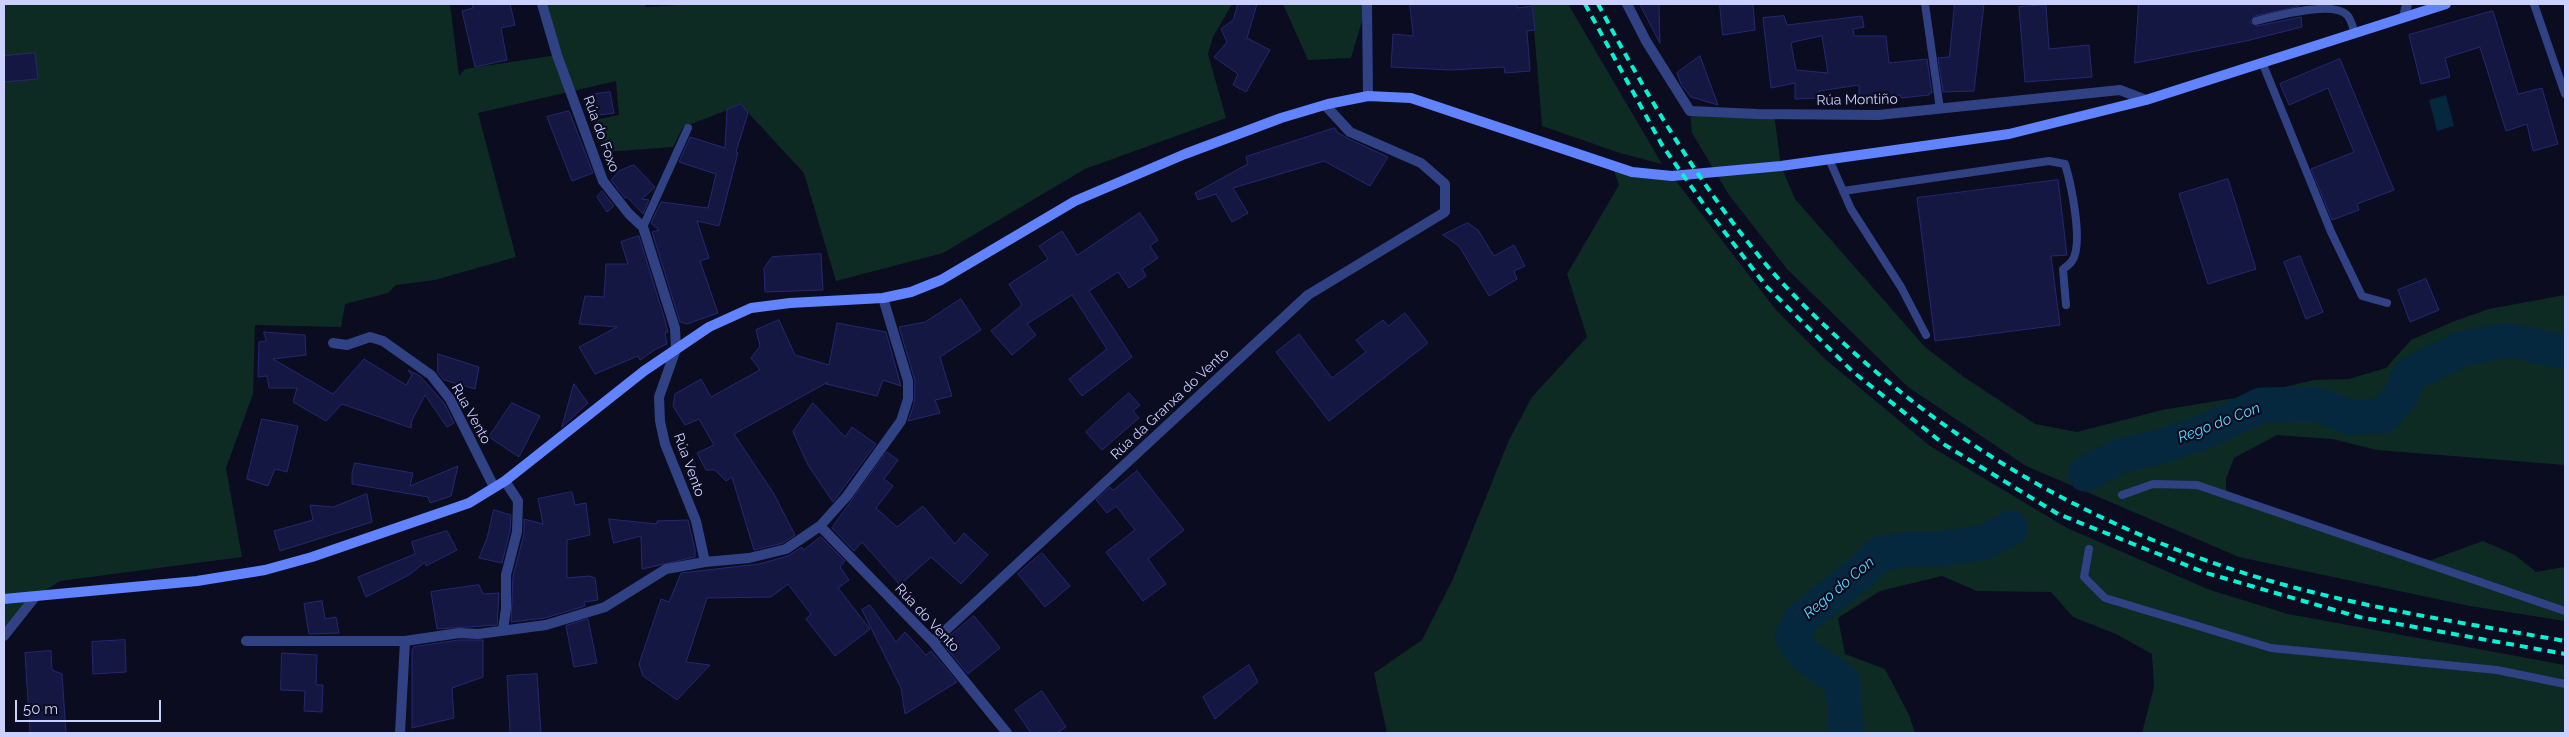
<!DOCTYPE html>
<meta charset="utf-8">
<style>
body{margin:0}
#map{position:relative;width:2569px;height:737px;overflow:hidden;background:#0b0c20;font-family:Raleway,sans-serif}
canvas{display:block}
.frame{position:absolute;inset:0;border:5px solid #cad1ff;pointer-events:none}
.scale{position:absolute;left:15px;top:700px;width:146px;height:22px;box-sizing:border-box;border:2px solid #cad1ff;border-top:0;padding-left:6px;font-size:15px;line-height:18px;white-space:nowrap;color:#cad1ff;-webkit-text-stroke:4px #0b0c20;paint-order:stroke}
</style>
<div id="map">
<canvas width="2569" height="737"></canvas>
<div class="frame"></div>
<div class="scale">50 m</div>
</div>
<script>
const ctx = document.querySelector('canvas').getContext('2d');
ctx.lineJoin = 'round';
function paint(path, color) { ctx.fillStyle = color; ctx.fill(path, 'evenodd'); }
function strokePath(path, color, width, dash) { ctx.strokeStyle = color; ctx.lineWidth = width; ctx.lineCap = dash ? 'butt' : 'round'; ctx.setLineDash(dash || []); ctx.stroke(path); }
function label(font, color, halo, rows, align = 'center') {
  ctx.font = font + ' Raleway,sans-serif'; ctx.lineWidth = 4.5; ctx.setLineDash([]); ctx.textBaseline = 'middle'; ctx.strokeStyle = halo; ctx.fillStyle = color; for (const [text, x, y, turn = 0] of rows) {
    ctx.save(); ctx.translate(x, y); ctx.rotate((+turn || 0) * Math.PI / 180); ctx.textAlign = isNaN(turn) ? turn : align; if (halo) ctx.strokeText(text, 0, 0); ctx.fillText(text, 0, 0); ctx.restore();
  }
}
const green = new Path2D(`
 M 4,4 L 450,4 L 459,76 L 465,69 L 557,55 L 547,4 L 645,4 L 646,7 L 694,4 L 1232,4 L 1213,37 L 1208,54 L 1226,118 L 1085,169 L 943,253 L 836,281 L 804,173 L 741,105 L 683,127 L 673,147 L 605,152 L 594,120 L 619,115 L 616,81 L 478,113 L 516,257 L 435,280 L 396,285 L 388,293 L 345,304 L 341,327 L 255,325 L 253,394 L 226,468 L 242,557 L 60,581 L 35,597 L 4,636 Z
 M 1283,4 L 1367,4 L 1351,58 L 1308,60 Z
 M 1532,4 L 1568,4 L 1662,164 L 1620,153 L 1542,126 Z
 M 1690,111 L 1774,114 L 1781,166 L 1795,199 L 1925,347 L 1964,377 L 2035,424 L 2077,432 L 2162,410 L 2241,397 L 2314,380 L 2349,379 L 2386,368 L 2411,340 L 2452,322 L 2489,309 L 2565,295 L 2565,465 L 2377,450 L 2332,439 L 2277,435 L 2234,458 L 2226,479 L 2226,495 L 2423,563 L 2483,541 L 2515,555 L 2536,572 L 2565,567 L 2565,621 L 2470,606 L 2239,557 L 2026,466 L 1908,387 L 1787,269 L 1729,195 L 1692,133 Z
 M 1612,165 L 1672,176 L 1776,310 L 1825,359 L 1930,446 L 2067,528 L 2210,590 L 2288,614 L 2565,665 L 2565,733 L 2142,733 L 2154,687 L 2152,654 L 2116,634 L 2073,617 L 2051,592 L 1977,591 L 1942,576 L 1880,591 L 1838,618 L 1845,654 L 1885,669 L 1909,715 L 1915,733 L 1387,733 L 1374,673 L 1422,640 L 1453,579 L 1509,440 L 1532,397 L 1587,337 L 1567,274 L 1619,185 Z`);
const water = new Path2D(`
 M 2446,95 L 2454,126 L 2437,131 L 2429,100 Z`);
const river = new Path2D(`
 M 2085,474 L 2119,456 L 2159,447 L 2207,431 L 2261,405 L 2315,404 L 2349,417 L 2383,416 L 2401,396 L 2409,375 L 2462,349 L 2508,340 L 2565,352
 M 1846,733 L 1843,682 L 1804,654 L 1792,637 L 1800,620 L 1859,574 L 1879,554 L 1909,549 L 1939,549 L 1982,543 L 2011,528`);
const building = new Path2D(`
 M 472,4 L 510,4 L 515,25 L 501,28 L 507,60 L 475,67 L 462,11 L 473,8 Z
 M 1238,4 L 1257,4 L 1247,38 L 1270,50 L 1246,92 L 1233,85 L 1238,74 L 1214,57 L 1227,42 L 1221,29 L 1233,20 Z
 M 1410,4 L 1517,4 L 1517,8 L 1532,6 L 1535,30 L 1527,31 L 1530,71 L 1505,73 L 1504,67 L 1450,70 L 1391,67 L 1393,34 L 1413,36 Z
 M 1640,4 L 1659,4 L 1660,43 Z
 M 1720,4 L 1753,4 L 1755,30 L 1723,35 Z
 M 1955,4 L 1984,4 L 1974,91 L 1943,92 L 1938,58 L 1949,57 Z
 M 2139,4 L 2299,4 L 2299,6 L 2255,16 L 2250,22 L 2257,26 L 2301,17 L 2302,27 L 2246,41 L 2135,63 Z
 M 2046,5 L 2049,49 L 2089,45 L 2092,77 L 2025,82 L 2019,7 Z
 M 2493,11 L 2518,94 L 2542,88 L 2558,144 L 2533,151 L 2527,124 L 2506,131 L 2480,47 L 2445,58 L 2450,77 L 2421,84 L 2409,35 Z
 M 1784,16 L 1787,25 L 1862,16 L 1864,27 L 1853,29 L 1854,36 L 1886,36 L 1889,63 L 1927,59 L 1932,93 L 1929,93 L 1929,95 L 1901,98 L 1901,95 L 1859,101 L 1859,85 L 1819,91 L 1818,98 L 1795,99 L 1795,83 L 1771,88 L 1763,18 ZM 1822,36 L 1828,73 L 1796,70 L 1791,43 Z
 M 35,53 L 38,79 L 4,82 L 4,56 Z
 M 1700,56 L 1718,105 L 1691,97 L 1681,84 L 1677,73 Z
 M 2340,59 L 2394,190 L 2357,204 L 2359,210 L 2332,220 L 2311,169 L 2354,152 L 2328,88 L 2289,105 L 2280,84 Z
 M 610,92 L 614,113 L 593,116 L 590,95 Z
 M 741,104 L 748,113 L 736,152 L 738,153 L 719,226 L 697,221 L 709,258 L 700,261 L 718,313 L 687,324 L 680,322 L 652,232 L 659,230 L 651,223 L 661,202 L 708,208 L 716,174 L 679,162 L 690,137 L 725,148 L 727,110 Z
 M 569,111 L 593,173 L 572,181 L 547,117 Z
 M 1335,128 L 1337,132 L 1347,138 L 1388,157 L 1370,186 L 1324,161 L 1233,188 L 1248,213 L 1232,222 L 1216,194 L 1198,200 L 1195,193 L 1248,164 L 1246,157 Z
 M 634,165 L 655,187 L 642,199 L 649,200 L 643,214 L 627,197 L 625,198 L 611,180 L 619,171 Z
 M 2228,179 L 2256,269 L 2208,284 L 2179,194 Z
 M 2058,180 L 2067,255 L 2051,256 L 2060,325 L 1935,341 L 1917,198 Z
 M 602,191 L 614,206 L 607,212 L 597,197 Z
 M 1140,213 L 1158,240 L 1150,246 L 1158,258 L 1142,269 L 1146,276 L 1129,288 L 1118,272 L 1089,291 L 1132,357 L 1082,396 L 1069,379 L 1107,349 L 1072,295 L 1027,324 L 1036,335 L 1012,355 L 991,331 L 1022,305 L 1009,284 L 1048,259 L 1039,246 L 1062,231 L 1077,255 Z
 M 1468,223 L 1478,230 L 1494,256 L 1514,245 L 1525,266 L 1514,271 L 1517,279 L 1489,296 L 1459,246 L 1443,235 Z
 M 639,236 L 664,317 L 668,332 L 665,333 L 667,344 L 656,349 L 640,360 L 638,356 L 595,374 L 579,347 L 617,327 L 579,324 L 585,296 L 604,297 L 606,264 L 628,264 L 621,242 Z
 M 821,254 L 823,290 L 765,292 L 764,268 L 772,257 Z
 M 2300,256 L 2323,312 L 2306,319 L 2284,262 Z
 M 2426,279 L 2439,310 L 2410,322 L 2398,290 Z
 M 961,299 L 981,330 L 940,357 L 952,396 L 935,400 L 940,413 L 908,421 L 914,404 L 915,381 L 899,327 L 925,322 Z
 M 1405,313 L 1428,343 L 1329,421 L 1276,352 L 1299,334 L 1332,378 L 1366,352 L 1356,340 L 1383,320 L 1388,326 Z
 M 779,320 L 795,355 L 829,365 L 837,323 L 886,332 L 901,386 L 883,380 L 877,396 L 826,384 L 828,382 L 734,434 L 774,494 L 795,535 L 783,543 L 754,550 L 732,477 L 726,481 L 715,470 L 706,470 L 697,453 L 714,445 L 699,419 L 685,425 L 673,406 L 675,394 L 701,379 L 711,397 L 760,370 L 751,358 L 760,346 L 756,330 Z
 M 264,332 L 305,335 L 306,355 L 273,359 L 333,394 L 364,359 L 406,385 L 412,375 L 408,370 L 420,376 L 444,403 L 454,423 L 447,427 L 425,395 L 412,420 L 411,428 L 342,404 L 326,421 L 293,402 L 297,388 L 269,388 L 267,376 L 258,377 L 259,342 L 266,341 Z
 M 438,354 L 479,367 L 475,389 L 444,380 L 438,373 Z
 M 574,384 L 588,403 L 562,427 Z
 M 1129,393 L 1140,405 L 1133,411 L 1139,418 L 1102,450 L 1086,432 Z
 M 512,403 L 540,416 L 519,457 L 489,437 Z
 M 813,403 L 845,437 L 852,427 L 876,444 L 833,502 L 808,465 L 793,432 Z
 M 262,419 L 298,426 L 287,472 L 275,469 L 268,486 L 247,479 Z
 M 887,452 L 898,460 L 884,479 L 893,486 L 876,508 L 897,527 L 923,506 L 955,544 L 964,533 L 988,555 L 961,584 L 931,557 L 900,585 L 862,542 L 854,551 L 832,528 Z
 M 355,463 L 413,473 L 410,486 L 458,466 L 451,496 L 430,503 L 428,497 L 352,484 L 352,474 Z
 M 1137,471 L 1184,530 L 1148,559 L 1166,584 L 1143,601 L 1106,552 L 1135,530 L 1116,506 L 1107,513 L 1096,500 L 1110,487 L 1113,490 Z
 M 572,492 L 575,505 L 586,503 L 590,535 L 567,540 L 567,578 L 589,576 L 595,578 L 598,600 L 584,602 L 585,606 L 545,618 L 511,622 L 513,576 L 524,534 L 524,519 L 543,524 L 538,499 Z
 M 367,494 L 372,522 L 280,551 L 274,531 L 313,520 L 310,505 L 333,507 Z
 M 494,510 L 511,515 L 510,531 L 502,563 L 479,558 L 487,538 Z
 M 609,519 L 657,524 L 657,521 L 688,520 L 695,550 L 695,557 L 642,569 L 641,536 L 614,543 Z
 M 447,531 L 457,550 L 426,566 L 425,562 L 409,575 L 366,597 L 358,577 L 415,554 L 412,542 Z
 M 821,537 L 845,561 L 840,567 L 849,580 L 838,588 L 870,629 L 835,656 L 806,619 L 811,614 L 788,584 L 771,597 L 707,598 L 686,662 L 710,665 L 677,700 L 643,676 L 639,664 L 661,599 L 669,602 L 681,573 L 759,564 L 788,556 L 802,547 L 803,550 Z
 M 1042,553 L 1070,586 L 1045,607 L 1018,574 Z
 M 479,585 L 483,594 L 499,593 L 497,625 L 437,629 L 431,592 Z
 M 322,601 L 325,619 L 336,617 L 339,633 L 309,634 L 304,604 Z
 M 870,605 L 896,642 L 905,632 L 926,655 L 931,651 L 957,682 L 905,714 L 901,688 L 862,610 Z
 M 974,616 L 1000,648 L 968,674 L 942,643 Z
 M 588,619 L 597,663 L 574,667 L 566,626 Z
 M 125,640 L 126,672 L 93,674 L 92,642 Z
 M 459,640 L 483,640 L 483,677 L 452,688 L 454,718 L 412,728 L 412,650 L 414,647 Z
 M 51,651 L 52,670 L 62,674 L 66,733 L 30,733 L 25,653 Z
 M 282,653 L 317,655 L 316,685 L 323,685 L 322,712 L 304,711 L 305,691 L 281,690 Z
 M 1249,665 L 1258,682 L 1215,719 L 1203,697 Z
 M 537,674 L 541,733 L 510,733 L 507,676 Z
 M 1042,691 L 1066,727 L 1057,733 L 1031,733 L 1015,710 Z`);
const service = new Path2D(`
 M 1925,4 L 1940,109
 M 2534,4 L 2565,94
 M 2256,21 C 2275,16 2333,0 2347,15 C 2351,19 2353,28 2355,33
 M 2262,62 L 2331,232 L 2362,296 L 2387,303
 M 1829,159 L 1851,209 L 1901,287 L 1926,335
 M 1843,191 L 2049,161 L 2065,164 C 2071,184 2084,244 2072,261 C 2070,264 2066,267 2063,269 L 2066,305
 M 643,227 L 688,128
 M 2122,495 L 2153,484 L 2197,485 L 2565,611
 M 2089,549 L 2084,577 L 2105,598 L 2271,648 L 2497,670 L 2565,684`);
const minor = new Path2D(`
 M 542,4 L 557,55 L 603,181 L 629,214 L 643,227 L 675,328 L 676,349 L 659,397 L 660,421 L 665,444 L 696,521 L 705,562
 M 1367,4 L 1368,96
 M 1627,4 L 1646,41 L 1690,111 L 1757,114 L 1878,115 L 2120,90 L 2146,100
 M 2404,17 L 2407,4
 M 333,343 L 347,345 L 370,337 L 383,341 L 431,375 L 450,399 L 494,487
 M 820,526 L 933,642 L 1007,733
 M 503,629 L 506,609 L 506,575 L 517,532 L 518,501 L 505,481
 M 246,641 L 405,641 L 459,633 L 478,634 L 546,625 L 605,607 L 666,569 L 705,562 L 749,558 L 786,549 L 820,526 L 847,496 L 901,421 L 908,399 L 908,381 L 883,298
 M 933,642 L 1308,295 L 1445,212 L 1445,184 L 1421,163 L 1350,132 L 1325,105
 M 400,733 L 405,641`);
const tertiary = new Path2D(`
 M 4,636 L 35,597`);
const secondary = new Path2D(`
 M 4,599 L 197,581 L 265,570 L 312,557 L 469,503 L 505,481 L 644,371 L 709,327 L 751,308 L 790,303 L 883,298 L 911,292 L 941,280 L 1075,201 L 1185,154 L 1281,118 L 1328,104 L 1368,96 L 1411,98 L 1632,172 L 1672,176 L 1781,166 L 2009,134 L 2146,100 L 2446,4`);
const rail = new Path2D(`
 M 1585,4 L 1662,145 L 1707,209 L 1766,286 L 1852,371 L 1945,445 L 2058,514 L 2206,573 L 2359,617 L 2565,654
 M 1598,4 C 1644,90 1693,175 1755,251 C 1780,283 1809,311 1839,339 C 1969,460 2124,543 2296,588 C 2384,611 2475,625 2565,641`);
const streetNames = [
 ["Rúa Montiño",1857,100,-1],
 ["Rúa do Foxo",601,134,70],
 ["Rúa da Granxa do Vento",1170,404,-43],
 ["Rua Vento",471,414,61],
 ["Rúa Vento",689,465,70],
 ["Rúa do Vento",927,618,47]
];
const waterNames = [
 ["Rego do Con",2219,423,-21],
 ["Rego do Con",1839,588,-40]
];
paint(green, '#0d2b23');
paint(water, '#05283f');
strokePath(river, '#05283f', 35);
paint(building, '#151743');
strokePath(building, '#252871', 1);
strokePath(service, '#314284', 8);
strokePath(minor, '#314284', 10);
strokePath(tertiary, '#314284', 10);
strokePath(secondary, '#6183ff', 10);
strokePath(rail, '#00f5d3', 4, [8, 6]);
label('14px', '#cad1ff', '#0b0c20', streetNames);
label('italic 15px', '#58d9ff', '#0b0c20', waterNames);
</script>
